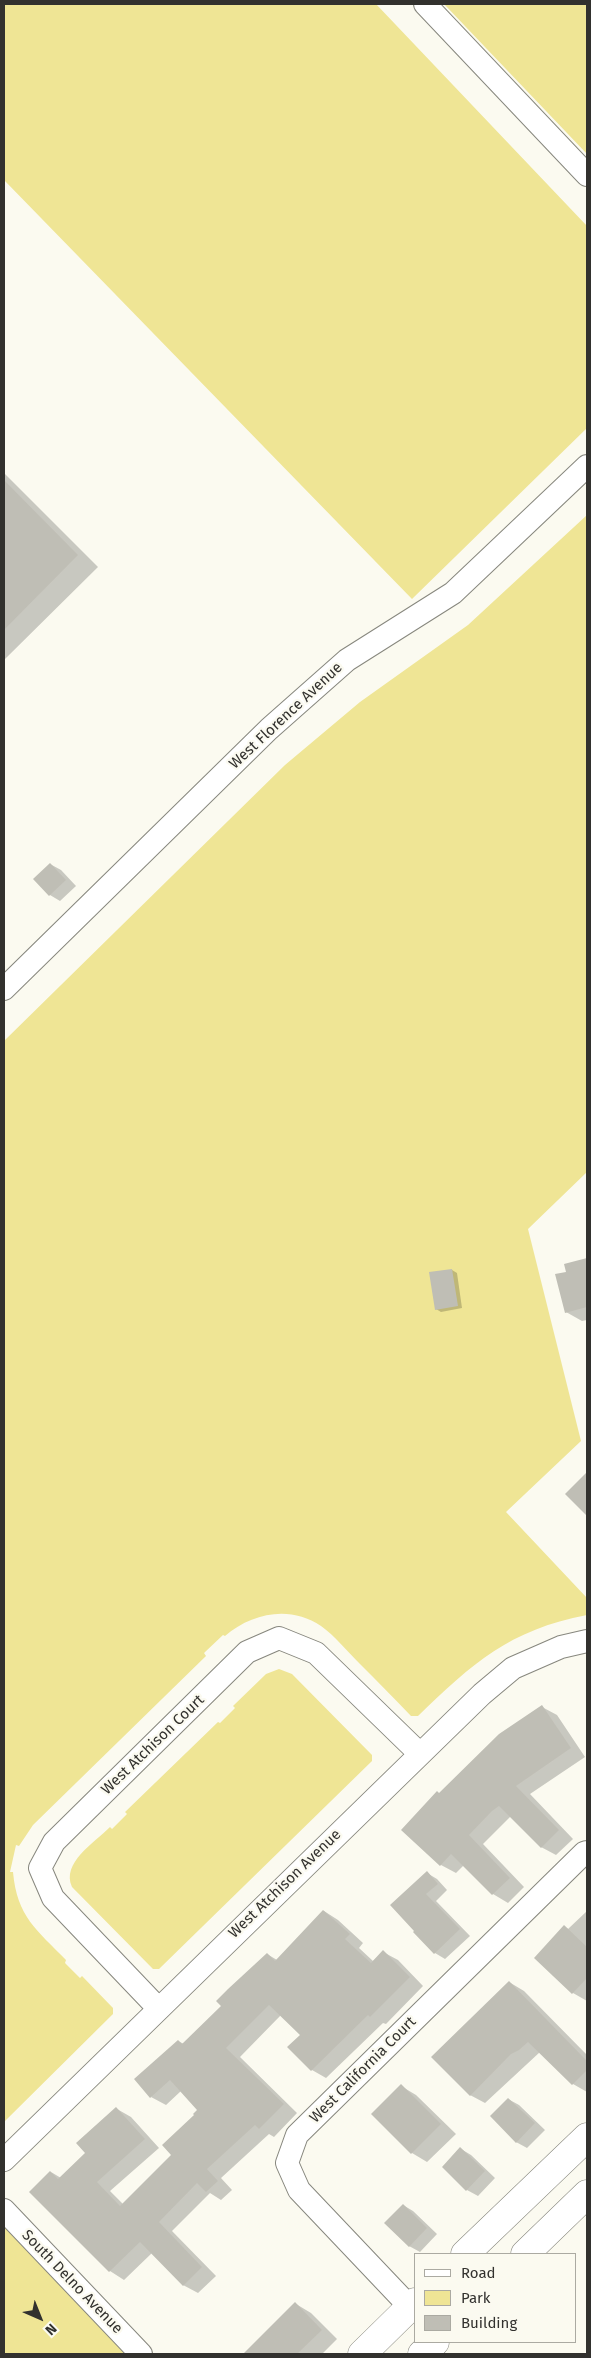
<!DOCTYPE html>
<style>
body{margin:0}
#map{position:relative;width:591px;height:2358px;overflow:hidden;background:#fbfaf0;font-family:"Fira Sans",sans-serif}
canvas{display:block}
.frame{position:absolute;inset:0;border:5px solid #32312e;pointer-events:none}
.legend{position:absolute;left:414px;top:2253px;width:162px;height:90px;box-sizing:border-box;background:#fbfaf0;border:1px solid #abaaa2;margin:0;padding:6px 9px;list-style:none;font-size:15px;color:#32312e}
.legend li{display:flex;align-items:center;gap:10px;height:25px}
.legend b{width:25px;border:1px solid #abaaa2}
.north{position:absolute;left:15px;top:2293px;width:50px;height:50px;-webkit-text-stroke:4px #fbfaf0;paint-order:stroke;rotate:136deg;font-size:14px;font-weight:700;line-height:20px;text-align:center;color:#32312e}
.north::after{content:'';display:block;margin:auto;width:18px;height:22px;background:#32312e;clip-path:polygon(50% 0,100% 100%,50% 72%,0 100%)}
</style>
<div id="map">
<canvas width="591" height="2358"></canvas>
<div class="frame"></div>
<ul class="legend">
<li><b style="height:6px;background:#fff"></b>Road</li>
<li><b style="height:14px;background:#efe595"></b>Park</li>
<li><b style="height:14px;background:#bfbeb5"></b>Building</li>
</ul>
<div class="north">N</div>
</div>
<script>
const ctx = document.querySelector('canvas').getContext('2d');
ctx.lineJoin = 'round';
function paint(path, color) { ctx.fillStyle = color; ctx.fill(path, 'evenodd'); }
function strokePath(path, color, width, dash) { ctx.strokeStyle = color; ctx.lineWidth = width; ctx.lineCap = dash ? 'butt' : 'round'; ctx.setLineDash(dash || []); ctx.stroke(path); }
function label(font, color, halo, rows, align = 'center') {
  ctx.font = font + ' "Fira Sans",sans-serif'; ctx.lineWidth = 4.5; ctx.setLineDash([]); ctx.textBaseline = 'middle'; ctx.strokeStyle = halo; ctx.fillStyle = color; for (const [text, x, y, turn = 0] of rows) {
    ctx.save(); ctx.translate(x, y); ctx.rotate((+turn || 0) * Math.PI / 180); ctx.textAlign = isNaN(turn) ? turn : align; if (halo) ctx.strokeText(text, 0, 0); ctx.fillText(text, 0, 0); ctx.restore();
  }
}
const green = new Path2D(`
 M 4,4 L 376,4 L 587,226 L 587,428 L 412,599 L 4,180 Z
 M 444,4 L 587,4 L 587,154 Z
 M 587,515 L 587,1172 L 528,1229 L 581,1441 L 506,1512 L 587,1598 L 587,1615 C 509,1630 473,1663 418,1716 L 411,1716 C 394,1698 377,1681 360,1664 C 347,1651 335,1636 321,1626 C 290,1605 252,1613 225,1636 L 223,1635 L 204,1653 L 206,1656 L 33,1825 L 19,1846 L 16,1845 L 10,1872 L 13,1872 C 17,1917 37,1930 66,1960 L 65,1963 L 80,1978 L 82,1976 L 113,2008 L 113,2014 L 4,2122 L 4,1041 L 285,765 L 360,702 L 468,625 Z
 M 279,1669 L 292,1674 L 372,1755 L 372,1761 L 159,1969 L 153,1969 L 72,1887 C 61,1863 94,1843 110,1827 L 112,1829 L 127,1814 L 125,1812 L 218,1722 L 220,1723 L 235,1708 L 233,1706 L 266,1674 Z
 M 4,2225 L 125,2354 L 4,2354 Z`);
const shadow = new Path2D(`
 M 4,473 L 98,567 L 4,660 Z
 M 50,864 L 61,870 L 76,886 L 60,901 L 50,895 Z
 M 587,1260 L 587,1320 L 582,1321 L 566,1312 L 568,1273 L 566,1265 Z
 M 452,1270 L 457,1273 L 462,1308 L 441,1312 L 436,1309 Z
 M 542,1707 L 557,1715 L 585,1757 L 530,1794 L 573,1839 L 556,1855 L 541,1847 L 511,1816 L 483,1844 L 524,1887 L 508,1903 L 493,1894 L 464,1865 L 456,1873 L 441,1865 L 439,1794 Z
 M 427,1873 L 437,1879 L 447,1890 L 436,1901 L 470,1936 L 445,1959 L 435,1953 L 414,1932 Z
 M 324,1911 L 338,1920 L 363,1943 L 359,1948 L 373,1961 L 383,1952 L 398,1960 L 423,1986 L 386,2024 L 383,2023 L 326,2078 L 312,2070 L 301,2035 L 281,2015 L 240,2057 L 297,2113 L 274,2137 L 269,2134 L 221,2178 L 232,2190 L 221,2200 L 210,2193 L 172,2231 L 216,2276 L 198,2293 L 183,2285 L 152,2253 L 124,2280 L 110,2271 L 51,2172 L 61,2178 L 87,2153 L 117,2109 L 131,2117 L 159,2148 L 110,2191 L 123,2204 L 173,2155 L 198,2110 L 181,2091 L 166,2105 L 151,2097 L 178,2041 L 184,2044 L 222,2006 L 267,1954 L 277,1960 Z
 M 587,1911 L 587,2001 L 573,1993 L 536,1958 L 565,1927 L 568,1929 Z
 M 509,1982 L 524,1991 L 587,2055 L 587,2092 L 573,2084 L 540,2052 L 485,2103 L 470,2095 Z
 M 401,2086 L 416,2095 L 456,2134 L 427,2162 L 412,2153 Z
 M 508,2099 L 519,2105 L 545,2130 L 527,2148 L 516,2142 Z
 M 461,2149 L 471,2155 L 495,2178 L 478,2196 L 467,2190 L 443,2167 Z
 M 403,2205 L 413,2211 L 437,2234 L 420,2252 L 409,2246 Z
 M 296,2304 L 311,2313 L 337,2339 L 322,2354 L 245,2354 Z`);
const building = new Path2D(`
 M 4,480 L 78,555 L 4,630 Z
 M 50,863 L 66,880 L 49,896 L 33,879 Z
 M 587,1258 L 587,1307 L 565,1313 L 555,1274 L 566,1272 L 564,1264 Z
 M 452,1269 L 458,1306 L 435,1310 L 429,1272 Z
 M 587,1472 L 587,1516 L 565,1494 Z
 M 542,1705 L 571,1748 L 516,1786 L 559,1830 L 541,1848 L 499,1806 L 492,1811 L 469,1835 L 510,1878 L 492,1895 L 451,1854 L 440,1866 L 401,1830 L 437,1791 L 439,1793 L 499,1734 Z
 M 427,1871 L 438,1884 L 426,1894 L 460,1929 L 434,1954 L 413,1932 L 414,1931 L 390,1905 Z
 M 323,1910 L 350,1934 L 345,1939 L 371,1963 L 383,1950 L 410,1977 L 370,2017 L 368,2015 L 311,2071 L 287,2047 L 300,2035 L 269,2005 L 226,2048 L 284,2104 L 259,2129 L 255,2125 L 207,2169 L 218,2181 L 206,2192 L 197,2183 L 159,2222 L 202,2267 L 183,2286 L 140,2242 L 109,2272 L 29,2192 L 50,2171 L 58,2179 L 85,2153 L 76,2143 L 116,2107 L 145,2139 L 97,2182 L 120,2206 L 171,2155 L 162,2145 L 194,2115 L 193,2114 L 197,2110 L 170,2080 L 150,2098 L 134,2079 L 178,2040 L 182,2044 L 221,2006 L 216,2001 L 228,1989 L 267,1953 L 275,1961 Z
 M 564,1925 L 587,1947 L 587,1978 L 572,1994 L 534,1958 Z
 M 509,1981 L 587,2061 L 587,2070 L 572,2085 L 528,2042 L 519,2050 L 511,2054 L 470,2096 L 431,2057 Z
 M 401,2084 L 441,2124 L 411,2154 L 371,2114 Z
 M 508,2098 L 535,2123 L 516,2143 L 490,2116 Z
 M 460,2147 L 485,2171 L 466,2191 L 442,2167 Z
 M 403,2204 L 427,2228 L 409,2247 L 384,2223 Z
 M 295,2302 L 322,2330 L 297,2354 L 243,2354 Z`);
const minor = new Path2D(`
 M 425,4 L 587,175
 M 4,989 L 269,729 L 347,660 L 453,593 L 587,466
 M 158,2008 L 53,1898 L 40,1868 L 54,1842 L 247,1652 L 279,1638 L 316,1653 L 420,1754
 M 4,2160 L 482,1694 L 513,1668 L 561,1647 L 587,1641
 M 4,2210 L 141,2354
 M 410,2307 L 299,2190 L 287,2163 L 297,2135 L 584,1853 L 587,1852`);
const major = new Path2D(`
 M 465,2254 L 587,2137
 M 525,2254 L 587,2194
 M 362,2354 L 415,2302
 M 422,2354 L 435,2342`);
const streetNames = [
 ["West Florence Avenue",286,716,-43],
 ["West Atchison Court",153,1745,-44],
 ["West Atchison Avenue",285,1884,-44],
 ["West California Court",363,2070,-45],
 ["South Delno Avenue",72,2282,46]
];
paint(green, '#efe595');
paint(shadow, '#0003');
paint(building, '#bfbeb5');
strokePath(minor, '#87877e', 24);
strokePath(major, '#87877e', 29);
strokePath(minor, '#fff', 22);
strokePath(major, '#fff', 28);
label('15px', '#32312e', '#fbfaf0', streetNames);
</script>
